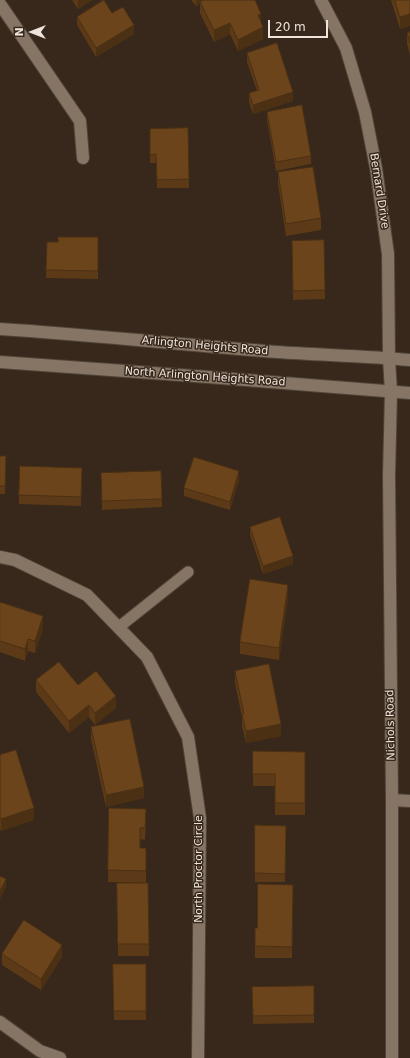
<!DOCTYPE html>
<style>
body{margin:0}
#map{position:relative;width:410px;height:1058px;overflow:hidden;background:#37281b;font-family:"DejaVu Sans",sans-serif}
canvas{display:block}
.north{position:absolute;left:12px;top:12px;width:40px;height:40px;-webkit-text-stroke:3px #37281b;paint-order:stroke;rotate:270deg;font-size:11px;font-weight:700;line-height:16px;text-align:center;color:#eee4db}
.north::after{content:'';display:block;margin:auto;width:14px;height:18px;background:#eee4db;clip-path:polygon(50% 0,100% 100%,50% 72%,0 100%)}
.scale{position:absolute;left:268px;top:20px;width:60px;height:18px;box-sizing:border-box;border:2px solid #eee4db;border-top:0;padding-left:5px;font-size:12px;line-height:14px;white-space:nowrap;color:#eee4db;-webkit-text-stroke:3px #37281b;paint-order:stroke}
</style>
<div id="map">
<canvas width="410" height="1058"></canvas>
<div class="north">N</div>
<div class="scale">20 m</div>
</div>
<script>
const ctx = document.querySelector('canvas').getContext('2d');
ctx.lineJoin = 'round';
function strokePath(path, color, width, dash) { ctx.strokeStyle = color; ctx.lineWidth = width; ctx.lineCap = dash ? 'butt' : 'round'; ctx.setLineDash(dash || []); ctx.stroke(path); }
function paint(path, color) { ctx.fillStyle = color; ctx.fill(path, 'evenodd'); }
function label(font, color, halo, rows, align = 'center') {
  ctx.font = font + ' "DejaVu Sans",sans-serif'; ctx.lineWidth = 3; ctx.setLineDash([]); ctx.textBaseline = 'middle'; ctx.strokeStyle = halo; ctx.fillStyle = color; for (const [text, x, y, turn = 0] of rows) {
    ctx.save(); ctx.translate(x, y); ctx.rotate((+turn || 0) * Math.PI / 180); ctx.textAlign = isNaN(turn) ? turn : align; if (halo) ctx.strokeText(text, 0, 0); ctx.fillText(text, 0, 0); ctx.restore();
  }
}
const service = new Path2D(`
 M 119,627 L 188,572`);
const minor = new Path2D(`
 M 0,4 L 80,121 L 83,158
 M 0,557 L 15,560 L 87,595 L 147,657 L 188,737 L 200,818 L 198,1058
 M 392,800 L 410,801
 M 0,1022 L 40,1051 L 60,1058`);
const tertiary = new Path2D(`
 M 321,0 L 346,48 L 365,112 L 376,168 L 388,254 L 389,358 L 391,392 L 389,475 L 392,800 L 392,1058`);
const secondary = new Path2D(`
 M 0,329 C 93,335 185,345 277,352 C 321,355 366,356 410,360
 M 0,362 L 208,377 L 410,393`);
const wall = new Path2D(`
 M 72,0 L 92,0 L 78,9 Z
 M 191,0 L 255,0 L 261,22 L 263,39 L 238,51 L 230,34 L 214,42 L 200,13 L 200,3 L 196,6 Z
 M 391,0 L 410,0 L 400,29 Z
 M 77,17 L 134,34 L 96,57 L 77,25 Z
 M 410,32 L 410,55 L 407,44 L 407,33 Z
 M 247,53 L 293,101 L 253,114 L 249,102 L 249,93 L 257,91 L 247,62 Z
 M 267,112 L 311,156 L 311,164 L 276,171 L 267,120 Z
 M 188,128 L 189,188 L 157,188 L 156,163 L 150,163 L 150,129 Z
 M 278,172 L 321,218 L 321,230 L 286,236 L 278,184 Z
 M 98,237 L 98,279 L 46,278 L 47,242 L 58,242 Z
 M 324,240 L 325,299 L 293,300 L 292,241 Z
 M 0,456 L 6,464 L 5,494 L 0,494 Z
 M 101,473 L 162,499 L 162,507 L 102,510 Z
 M 82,476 L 81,506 L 19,504 L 19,495 Z
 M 239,480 L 230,510 L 184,496 L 184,488 Z
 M 250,527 L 293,564 L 263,574 L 250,535 Z
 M 288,597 L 279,660 L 240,654 L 240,642 Z
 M 0,602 L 43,628 L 35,653 L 28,651 L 25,661 L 0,652 Z
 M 235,671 L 281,736 L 246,743 L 242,726 L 242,717 L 235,683 Z
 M 36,680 L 78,685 L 116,708 L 95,725 L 89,717 L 69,733 L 36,692 Z
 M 91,727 L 144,798 L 106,807 L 91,739 Z
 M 253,751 L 305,752 L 305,815 L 275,815 L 275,786 L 253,786 Z
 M 0,755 L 34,820 L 1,831 L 0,829 Z
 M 109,808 L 146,821 L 145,840 L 140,839 L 140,848 L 146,848 L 146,883 L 108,882 Z
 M 255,825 L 286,826 L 285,882 L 255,882 Z
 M 117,883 L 148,883 L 149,956 L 118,956 Z
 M 293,897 L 292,958 L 255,958 L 255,928 L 257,928 Z
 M 2,954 L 62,957 L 41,990 L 2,965 Z
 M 113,964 L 146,964 L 146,1020 L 114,1020 Z
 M 252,987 L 314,1015 L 314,1023 L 253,1024 Z`);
const shadedWall = new Path2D(`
 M 78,0 L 92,0 L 78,9 Z
 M 196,0 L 204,0 L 200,2 L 200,3 L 196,6 Z
 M 261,14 L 261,26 L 258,15 Z
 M 410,14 L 410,26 L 400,29 L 400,17 Z
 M 230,23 L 230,34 L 214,42 L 214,30 Z
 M 134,25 L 134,34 L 96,57 L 96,48 Z
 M 263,27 L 263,39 L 238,51 L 238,40 Z
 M 293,92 L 293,101 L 253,114 L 253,105 Z
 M 239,471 L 239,480 L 230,510 L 230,502 Z
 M 293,556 L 293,564 L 263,574 L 263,566 Z
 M 288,585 L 288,597 L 279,660 L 279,648 Z
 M 43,616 L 43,628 L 35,653 L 35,641 Z
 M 28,639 L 28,651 L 25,661 L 25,649 Z
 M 116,696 L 116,708 L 95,725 L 95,713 Z
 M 89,705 L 89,717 L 69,733 L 69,721 Z
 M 281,724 L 281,736 L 246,743 L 246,731 Z
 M 144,787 L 144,798 L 106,807 L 106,795 Z
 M 34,808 L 34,820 L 1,831 L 1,819 Z
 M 6,879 L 6,887 L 0,899 L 0,891 Z
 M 62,945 L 62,957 L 41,990 L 41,979 Z`);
const building = new Path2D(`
 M 104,0 L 112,13 L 123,7 L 134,25 L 96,48 L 77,17 Z
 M 204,0 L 255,0 L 261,14 L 258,15 L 263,27 L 238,40 L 230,23 L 214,30 L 200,2 Z
 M 395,0 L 410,0 L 410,14 L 400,17 Z
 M 410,32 L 410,43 L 407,33 Z
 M 277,43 L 293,92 L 253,105 L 249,93 L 259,90 L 247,53 Z
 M 302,105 L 311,156 L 276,162 L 267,112 Z
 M 188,128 L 189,179 L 157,180 L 156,154 L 150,155 L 150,129 Z
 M 313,167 L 321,218 L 286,224 L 278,172 Z
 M 58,237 L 98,237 L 98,271 L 46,270 L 47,242 L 58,242 Z
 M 324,240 L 325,290 L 293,291 L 292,241 Z
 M 0,456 L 6,456 L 5,486 L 0,486 Z
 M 194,457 L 239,471 L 230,502 L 184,488 Z
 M 20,466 L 82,468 L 81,497 L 19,495 Z
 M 161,471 L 162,499 L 102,501 L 101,473 Z
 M 280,517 L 293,556 L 263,566 L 250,527 Z
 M 250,579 L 288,585 L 279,648 L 240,642 Z
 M 0,602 L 43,616 L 35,641 L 28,639 L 25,649 L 0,641 Z
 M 59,662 L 78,685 L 96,671 L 116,696 L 95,713 L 89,705 L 69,721 L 36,680 Z
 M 269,664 L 281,724 L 246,731 L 242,714 L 244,714 L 235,671 Z
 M 130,719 L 144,787 L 106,795 L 91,727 Z
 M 16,750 L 34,808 L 1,819 L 0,817 L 0,755 Z
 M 253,751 L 305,752 L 305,803 L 275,803 L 275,774 L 253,774 Z
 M 109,808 L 146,809 L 145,828 L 140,828 L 140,848 L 146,848 L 146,871 L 108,870 Z
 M 255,825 L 286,826 L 285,874 L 255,873 Z
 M 0,876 L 6,879 L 0,891 Z
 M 117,883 L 148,883 L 149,944 L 118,944 Z
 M 258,884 L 293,885 L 292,947 L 255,946 L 255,928 L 257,928 Z
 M 24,920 L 62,945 L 41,979 L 2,954 Z
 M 113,964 L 146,964 L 146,1011 L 114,1011 Z
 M 314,986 L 314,1015 L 253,1016 L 252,987 Z`);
const streetNames = [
 ["Bernard Drive",379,191,81],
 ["Arlington Heights Road",205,346,5],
 ["North Arlington Heights Road",205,377,4],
 ["Nichols Road",391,725,-91],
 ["North Proctor Circle",199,869,-90]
];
strokePath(service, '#504438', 13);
strokePath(minor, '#504438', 14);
strokePath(tertiary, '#504438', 14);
strokePath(secondary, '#504438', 14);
strokePath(service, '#867565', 11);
strokePath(minor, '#867565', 12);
strokePath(tertiary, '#867565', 12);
strokePath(secondary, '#867565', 12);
paint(wall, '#5c3a17');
paint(shadedWall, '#4b3013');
paint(building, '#6b441b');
strokePath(building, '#4b3013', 1);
label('11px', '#eee4db', '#37281b', streetNames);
</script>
